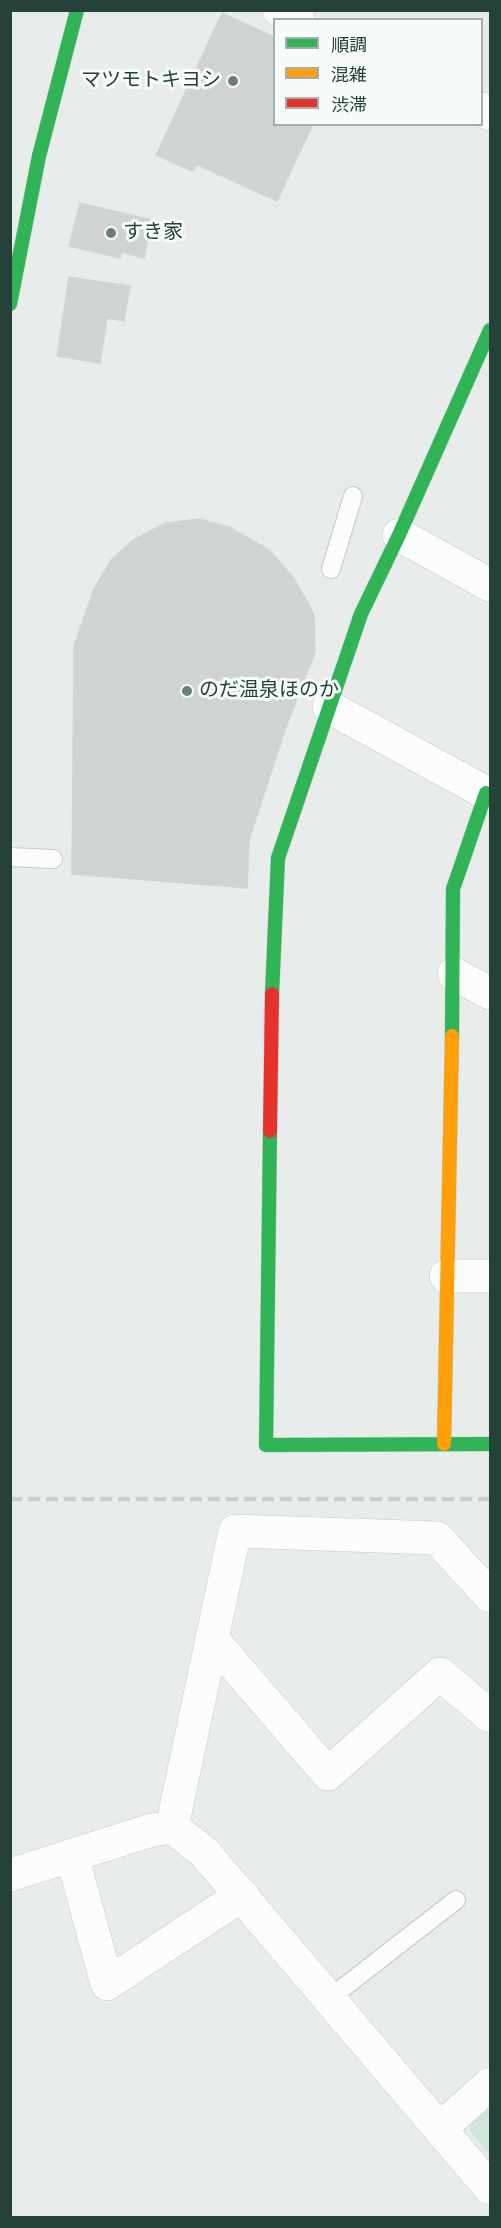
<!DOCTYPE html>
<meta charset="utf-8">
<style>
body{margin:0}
#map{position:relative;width:501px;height:2228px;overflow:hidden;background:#e8edeb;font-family:"Sofia Sans Condensed","Noto Sans JP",sans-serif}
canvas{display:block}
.frame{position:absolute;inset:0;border:12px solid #24423a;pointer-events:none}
.legend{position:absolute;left:273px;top:18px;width:210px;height:108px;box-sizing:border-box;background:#f7fbf9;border:2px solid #a3b1ad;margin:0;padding:8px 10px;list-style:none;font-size:18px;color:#24423a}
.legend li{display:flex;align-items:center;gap:12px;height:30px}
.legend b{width:30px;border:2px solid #a3b1ad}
</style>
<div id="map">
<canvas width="501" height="2228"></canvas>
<div class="frame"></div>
<ul class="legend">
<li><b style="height:8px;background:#30b455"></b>順調</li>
<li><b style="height:8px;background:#ff9f0a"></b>混雑</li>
<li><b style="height:8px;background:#e5322d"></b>渋滞</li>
</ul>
</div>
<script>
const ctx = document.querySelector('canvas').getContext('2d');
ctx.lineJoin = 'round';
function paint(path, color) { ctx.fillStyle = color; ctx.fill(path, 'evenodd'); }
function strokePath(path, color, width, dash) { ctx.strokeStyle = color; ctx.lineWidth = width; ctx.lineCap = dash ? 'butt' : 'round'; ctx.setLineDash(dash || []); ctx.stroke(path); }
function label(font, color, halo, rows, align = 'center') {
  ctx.font = font + ' "Sofia Sans Condensed","Noto Sans JP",sans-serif'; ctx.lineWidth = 6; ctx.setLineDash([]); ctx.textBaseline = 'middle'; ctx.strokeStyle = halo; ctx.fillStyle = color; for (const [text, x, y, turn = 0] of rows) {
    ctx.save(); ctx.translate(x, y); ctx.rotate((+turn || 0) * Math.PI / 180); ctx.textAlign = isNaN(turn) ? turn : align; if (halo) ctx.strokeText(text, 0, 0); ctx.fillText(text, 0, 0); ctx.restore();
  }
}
const green = new Path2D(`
 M 490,2105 L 490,2155 L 470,2131 L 472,2122 Z`);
const building = new Path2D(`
 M 222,13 L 274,37 L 274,124 L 313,124 L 277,201 L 198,165 L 192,171 L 156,155 Z
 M 80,203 L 152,220 L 144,258 L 122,252 L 120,258 L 69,246 Z
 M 69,277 L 130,286 L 124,321 L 107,318 L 100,363 L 57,356 Z
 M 200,519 L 229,527 L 269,550 L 294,578 L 314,614 L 315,652 L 285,730 L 249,840 L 247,888 L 72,874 L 74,646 L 94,589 L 111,560 L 132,541 L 165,523 Z`);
const lane = new Path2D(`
 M 331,569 L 353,496
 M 10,857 L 53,859
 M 330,1998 L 456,1900`);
const street = new Path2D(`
 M 279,10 L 298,20
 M 482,109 L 490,114
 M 399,535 L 490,585
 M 329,707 L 490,795
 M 454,974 L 490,993
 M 446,1276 L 490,1276
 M 212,1639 L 328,1774 L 440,1674 L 490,1716
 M 172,1827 L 235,1531 L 437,1538 L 490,1596
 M 72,1855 L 107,1984 L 242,1895
 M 10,1875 L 152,1830 L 172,1827 L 204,1852 L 490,2188
 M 441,2128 L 490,2084`);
const fast = new Path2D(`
 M 10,304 L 39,156 L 77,10
 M 272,994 L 278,858 L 361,614 L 399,535 L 490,330
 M 452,1036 L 453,889 L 486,793
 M 270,1131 L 266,1445 L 490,1444`);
const slow = new Path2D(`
 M 444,1444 L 452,1036`);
const jam = new Path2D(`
 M 270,1131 L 272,994`);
const rail = new Path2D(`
 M 10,1499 L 490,1499`);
const markers = [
 [233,81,6,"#697e78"],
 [111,233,6,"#697e78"],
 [187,691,6,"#697e78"]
];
const poiNames = [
 ["マツモトキヨシ",221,81,"right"],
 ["すき家",123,233],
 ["のだ温泉ほのか",199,691]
];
paint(green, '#d1e6d8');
paint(building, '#cfd4d2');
strokePath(building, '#d1d6d4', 1.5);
strokePath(lane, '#c5cac8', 20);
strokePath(street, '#c5cac8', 34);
strokePath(fast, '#c3cbc8', 15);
strokePath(slow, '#c3cbc8', 15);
strokePath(jam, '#c3cbc8', 15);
strokePath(lane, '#fcfcfc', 18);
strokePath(street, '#fcfcfc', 33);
strokePath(fast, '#30b455', 14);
strokePath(slow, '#ff9f0a', 14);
strokePath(jam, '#e5322d', 14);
strokePath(rail, '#c9cdcc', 4.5, [12, 6]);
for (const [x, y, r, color] of markers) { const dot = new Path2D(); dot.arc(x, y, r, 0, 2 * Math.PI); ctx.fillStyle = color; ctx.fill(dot); strokePath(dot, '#f7fbf9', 2); }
label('20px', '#24423a', '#f7fbf9', poiNames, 'left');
</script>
